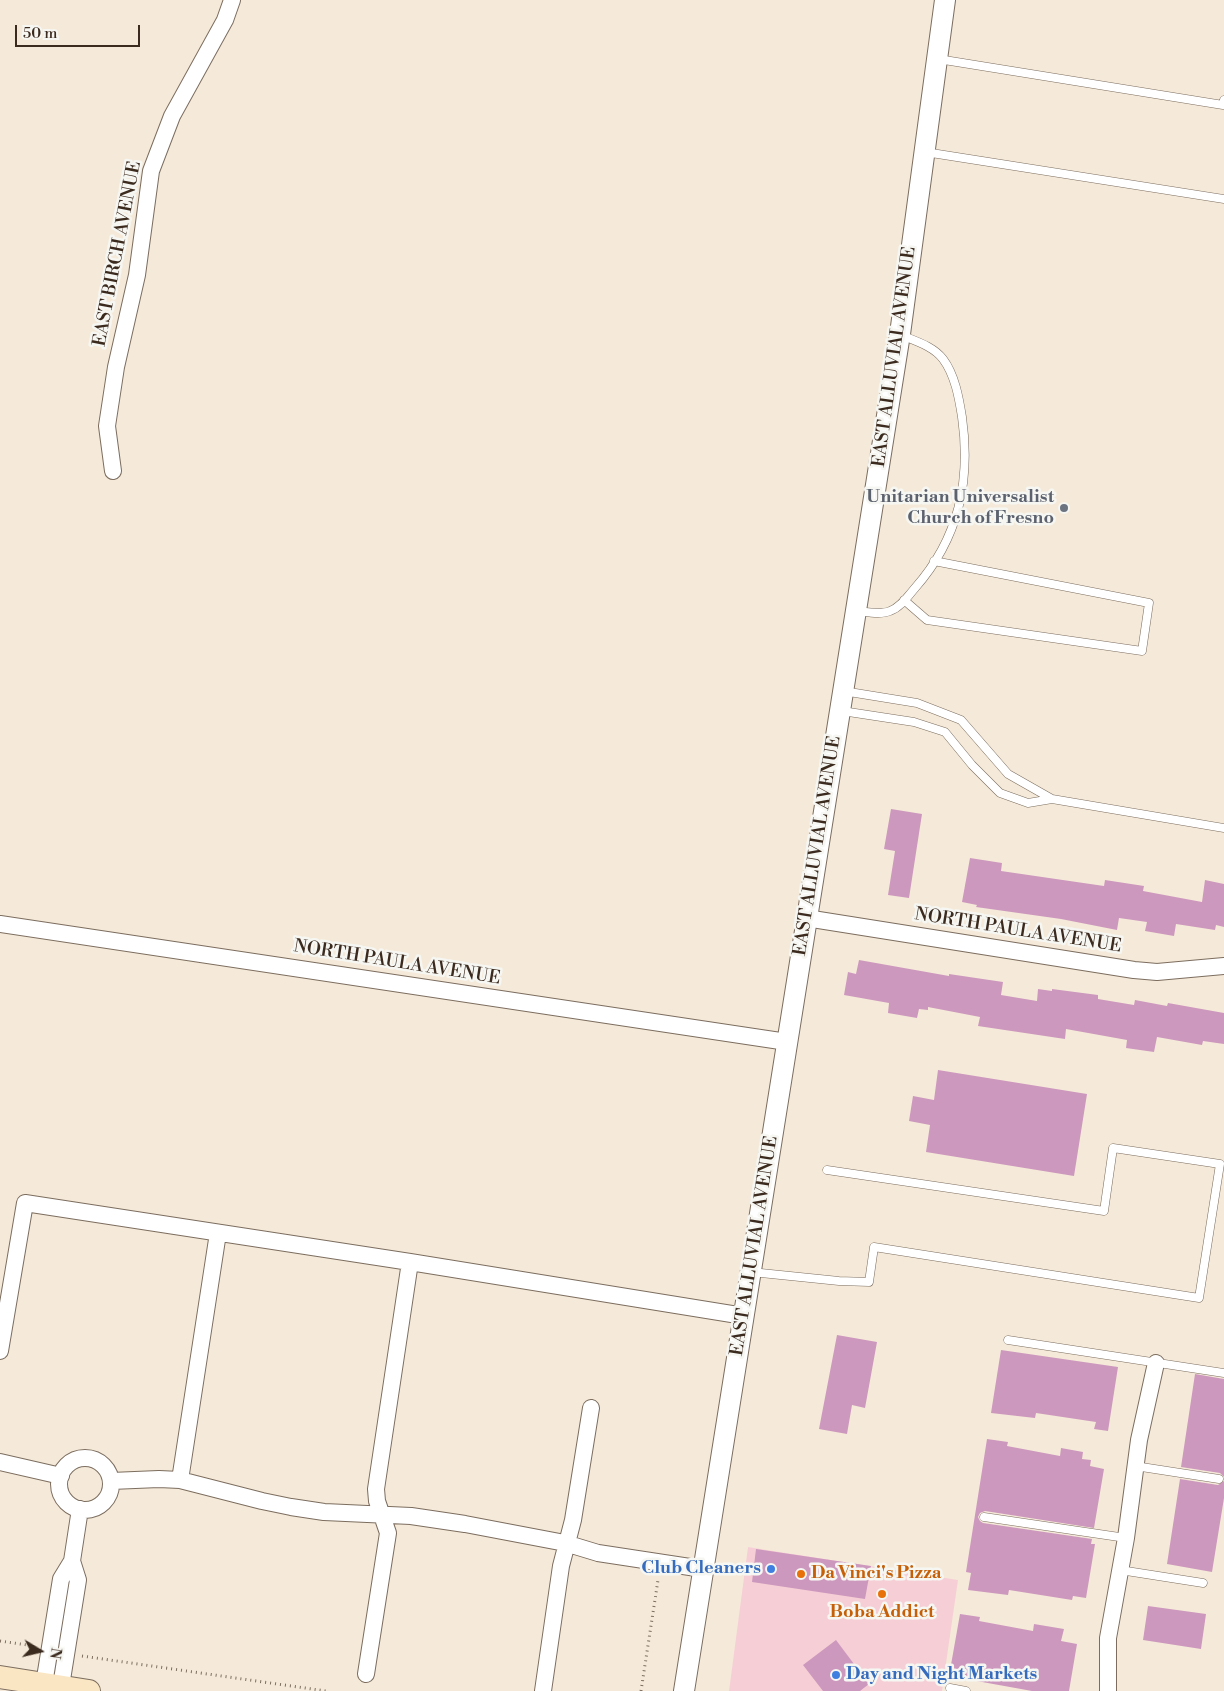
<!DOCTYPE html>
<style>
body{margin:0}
#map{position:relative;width:1224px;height:1691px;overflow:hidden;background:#f5ead9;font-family:"Libre Bodoni",serif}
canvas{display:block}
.north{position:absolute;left:15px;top:1626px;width:50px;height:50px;-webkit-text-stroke:4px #f6f6f2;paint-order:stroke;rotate:99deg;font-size:14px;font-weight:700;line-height:20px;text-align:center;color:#3b2a1e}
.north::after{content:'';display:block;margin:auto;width:18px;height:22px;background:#3b2a1e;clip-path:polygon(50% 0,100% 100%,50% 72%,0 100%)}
.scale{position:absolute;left:15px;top:25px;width:125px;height:22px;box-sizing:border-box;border:2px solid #3b2a1e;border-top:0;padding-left:6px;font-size:15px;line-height:18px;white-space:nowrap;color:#3b2a1e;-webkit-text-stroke:4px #f6f6f2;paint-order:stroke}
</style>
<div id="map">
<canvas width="1224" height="1691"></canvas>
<div class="north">N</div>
<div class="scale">50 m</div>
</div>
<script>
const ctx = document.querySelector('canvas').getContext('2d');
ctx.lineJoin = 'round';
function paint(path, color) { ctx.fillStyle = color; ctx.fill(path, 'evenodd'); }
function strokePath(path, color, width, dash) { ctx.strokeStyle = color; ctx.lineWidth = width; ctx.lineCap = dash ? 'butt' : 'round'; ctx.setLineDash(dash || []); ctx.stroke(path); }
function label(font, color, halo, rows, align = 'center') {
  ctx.font = font + ' "Libre Bodoni",serif'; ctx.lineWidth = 5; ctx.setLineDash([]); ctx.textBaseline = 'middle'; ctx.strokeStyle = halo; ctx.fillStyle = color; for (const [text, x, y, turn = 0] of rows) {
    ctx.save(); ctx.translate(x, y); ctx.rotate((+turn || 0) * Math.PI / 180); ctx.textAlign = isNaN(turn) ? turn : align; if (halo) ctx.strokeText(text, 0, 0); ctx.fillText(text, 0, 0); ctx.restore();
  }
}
const built = new Path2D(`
 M 748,1547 L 958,1580 L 942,1691 L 729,1691 Z`);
const building = new Path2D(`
 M 891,809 L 922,814 L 909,898 L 888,895 L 895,851 L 884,849 Z
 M 970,858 L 1002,863 L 1001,871 L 1104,886 L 1105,880 L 1144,886 L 1143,891 L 1202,902 L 1205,880 L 1224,884 L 1224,927 L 1216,925 L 1215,930 L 1176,924 L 1174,936 L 1145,931 L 1147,922 L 1119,918 L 1117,930 L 1061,919 L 976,907 L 977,905 L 962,902 Z
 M 859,960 L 949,976 L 949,974 L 1003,982 L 1001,995 L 1037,1001 L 1038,989 L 1052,991 L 1052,989 L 1098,995 L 1098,999 L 1134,1005 L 1135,1000 L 1167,1006 L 1168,1003 L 1224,1013 L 1224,1044 L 1203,1041 L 1202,1045 L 1157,1037 L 1154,1052 L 1126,1048 L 1127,1040 L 1066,1029 L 1065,1039 L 978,1026 L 980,1017 L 928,1007 L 928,1010 L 919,1009 L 917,1018 L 888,1013 L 889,1003 L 844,995 L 848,972 L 856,974 Z
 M 938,1070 L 1087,1094 L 1074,1176 L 926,1152 L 930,1125 L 909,1121 L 913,1096 L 934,1100 Z
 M 837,1335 L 877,1342 L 865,1408 L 852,1405 L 847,1434 L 819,1429 Z
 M 1001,1350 L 1118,1367 L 1108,1431 L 1094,1429 L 1096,1422 L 1036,1413 L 1035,1418 L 991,1413 Z
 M 1195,1374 L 1224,1379 L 1224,1477 L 1220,1473 L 1181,1467 Z
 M 987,1439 L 1008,1442 L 1007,1446 L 1060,1456 L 1061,1448 L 1083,1452 L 1082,1459 L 1091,1460 L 1090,1466 L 1104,1469 L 1094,1528 L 985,1511 L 980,1513 L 978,1517 L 980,1521 L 983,1523 L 1092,1539 L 1091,1544 L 1095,1544 L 1086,1598 L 1073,1596 L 1072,1600 L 1009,1590 L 1008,1595 L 968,1590 L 971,1573 L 966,1572 Z
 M 1180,1479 L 1218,1485 L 1224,1481 L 1224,1498 L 1212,1572 L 1167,1564 Z
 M 756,1549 L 871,1566 L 865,1599 L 752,1582 Z
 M 1148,1606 L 1206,1614 L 1201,1649 L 1143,1640 Z
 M 960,1614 L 980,1617 L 979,1621 L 1033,1631 L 1034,1624 L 1064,1629 L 1061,1641 L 1077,1644 L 1069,1691 L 1032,1691 L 949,1676 Z
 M 836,1640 L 869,1684 L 860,1691 L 823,1691 L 803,1665 Z`);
const path = new Path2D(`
 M 0,1641 L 34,1646
 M 82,1656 L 326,1691
 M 641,1691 L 658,1580`);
const service = new Path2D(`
 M 938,59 L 1223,105 L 1224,100
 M 925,152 L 1224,199
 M 904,600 L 927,620 L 1142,651 L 1149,603 L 934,561
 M 856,611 C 867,612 881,615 890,611 C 901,607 908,596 915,588 C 959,538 971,481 962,417 C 959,398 955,375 943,359 C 933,346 915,341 901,335
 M 842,711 L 914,722 L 945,732 L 972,765 L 1000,793 L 1028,803 L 1052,799 L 1008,774 L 961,720 L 917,703 L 843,691
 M 1052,799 L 1224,828
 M 751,1272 L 839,1281 L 869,1282 L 874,1247 L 1199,1298 L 1220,1164 L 1113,1148 L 1104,1211 L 827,1170
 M 1008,1340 L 1224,1373
 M 1135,1466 L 1219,1479
 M 984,1517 L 1126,1538
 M 1120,1570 L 1203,1583
 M 950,1688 L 966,1691`);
const minor = new Path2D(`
 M 113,471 L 107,426 L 116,367 L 137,275 L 151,171 L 172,116 L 225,20 L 232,0
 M 806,918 L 1134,970 L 1157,972 L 1224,966
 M 0,924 L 787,1042
 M 0,1351 L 25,1203 L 410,1262 L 744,1316
 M59 1484a26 26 0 1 1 52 0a26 26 0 1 1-52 0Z
 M 0,1462 L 61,1476
 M 180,1480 L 218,1233
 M 111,1481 L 159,1479 L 180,1480 L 262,1501 L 291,1507 L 324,1512 L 411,1516 L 465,1524 L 565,1543 L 598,1553 L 703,1569
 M 366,1674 L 388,1533 L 377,1501 L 376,1489 L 410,1262
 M 44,1684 L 61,1579 L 72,1561
 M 61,1686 L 78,1580 L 72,1561 L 80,1509
 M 543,1691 L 561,1566 L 573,1520 L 591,1408
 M 1108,1691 L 1108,1638 L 1126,1538 L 1139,1440 L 1156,1363`);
const tertiary = new Path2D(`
 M 684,1691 L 900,334 L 945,0`);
const secondary = new Path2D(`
 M 0,1677 L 89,1691`);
const markers = [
 [1064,508,5,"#6b7280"],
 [771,1569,5,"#3f7fe0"],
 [801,1574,5,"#e8710a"],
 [882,1594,5,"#e8710a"],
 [836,1675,5,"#3f7fe0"]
];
const streetNames = [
 ["EAST BIRCH AVENUE",118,254,-79],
 ["EAST ALLUVIAL AVENUE",895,357,-82],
 ["EAST ALLUVIAL AVENUE",818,846,-81],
 ["NORTH PAULA AVENUE",1018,931,9],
 ["NORTH PAULA AVENUE",397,963,9],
 ["EAST ALLUVIAL AVENUE",755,1246,-81]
];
const worshipNames = [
 ["Unitarian Universalist",1054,498],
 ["Church of Fresno",1054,519]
];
const shopNames = [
 ["Club Cleaners",761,1569],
 ["Day and Night Markets",846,1675,"left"]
];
const foodNames = [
 ["Da Vinci's Pizza",811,1574],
 ["Boba Addict",882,1613,"center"]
];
paint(built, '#f6cfd6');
paint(building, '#cd98bd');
strokePath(service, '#7c6d5f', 9);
strokePath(minor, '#7c6d5f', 18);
strokePath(tertiary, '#7c6d5f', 22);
strokePath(secondary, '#7c6d5f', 24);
strokePath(path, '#7c6d5f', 3, [1, 4]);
strokePath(service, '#fff', 8);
strokePath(minor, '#fff', 16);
strokePath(tertiary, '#fff', 20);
strokePath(secondary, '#fbe6c4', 22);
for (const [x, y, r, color] of markers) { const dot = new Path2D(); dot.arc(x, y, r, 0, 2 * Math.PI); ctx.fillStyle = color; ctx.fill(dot); strokePath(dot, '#f6f6f2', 2); }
label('18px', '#3b2a1e', '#f6f6f2', streetNames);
label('bold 18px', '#5b616d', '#f6f6f2', worshipNames, 'right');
label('bold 18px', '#366cbe', '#f6f6f2', shopNames, 'right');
label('bold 18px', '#c56008', '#f6f6f2', foodNames, 'left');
</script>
